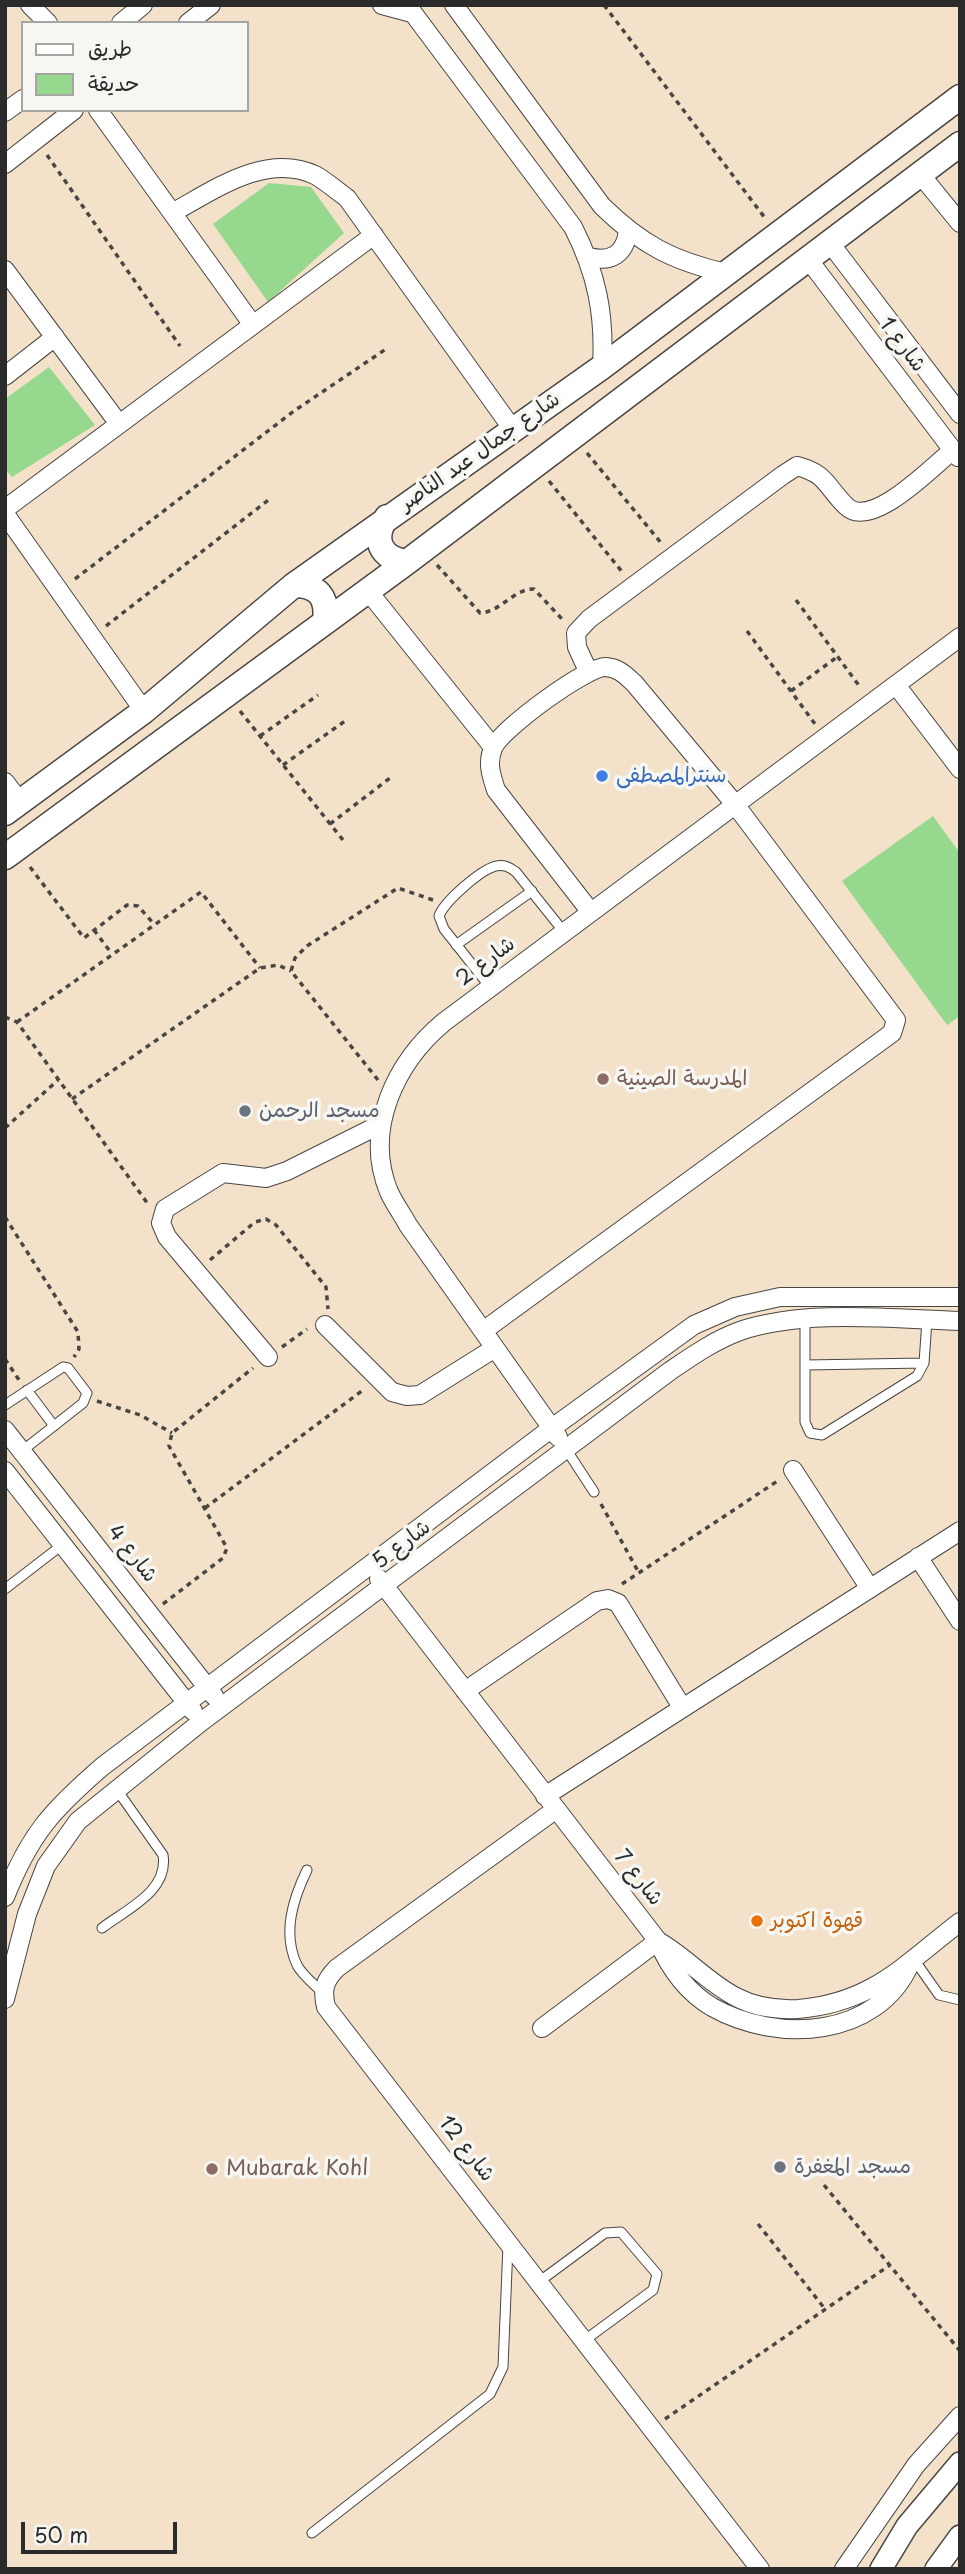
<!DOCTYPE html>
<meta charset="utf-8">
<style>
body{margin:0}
#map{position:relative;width:965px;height:2574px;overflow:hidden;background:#f3e2c9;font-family:"Playpen Sans","Playpen Sans Arabic",sans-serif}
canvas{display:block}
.frame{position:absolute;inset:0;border:7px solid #2b2b2b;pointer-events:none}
.legend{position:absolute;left:21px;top:21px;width:228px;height:91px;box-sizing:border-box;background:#f6f6f2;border:2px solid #a5a5a2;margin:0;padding:9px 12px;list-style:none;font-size:21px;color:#2b2b2b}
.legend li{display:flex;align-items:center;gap:14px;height:35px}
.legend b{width:35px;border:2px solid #a5a5a2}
.scale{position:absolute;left:21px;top:2522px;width:156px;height:32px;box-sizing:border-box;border:4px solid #2b2b2b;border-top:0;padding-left:9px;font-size:21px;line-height:24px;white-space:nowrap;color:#2b2b2b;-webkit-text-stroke:5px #f6f6f2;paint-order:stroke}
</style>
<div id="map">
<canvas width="965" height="2574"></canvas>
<div class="frame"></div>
<ul class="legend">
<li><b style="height:9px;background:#fff"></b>طريق</li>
<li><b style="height:19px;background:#97d88f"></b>حديقة</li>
</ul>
<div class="scale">50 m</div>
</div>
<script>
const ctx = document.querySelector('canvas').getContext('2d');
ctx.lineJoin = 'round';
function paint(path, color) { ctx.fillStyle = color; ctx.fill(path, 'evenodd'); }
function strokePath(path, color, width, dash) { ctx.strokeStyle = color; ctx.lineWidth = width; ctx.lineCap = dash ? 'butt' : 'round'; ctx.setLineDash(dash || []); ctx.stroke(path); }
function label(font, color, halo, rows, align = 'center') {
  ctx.font = font + ' "Playpen Sans","Playpen Sans Arabic",sans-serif'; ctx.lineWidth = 7; ctx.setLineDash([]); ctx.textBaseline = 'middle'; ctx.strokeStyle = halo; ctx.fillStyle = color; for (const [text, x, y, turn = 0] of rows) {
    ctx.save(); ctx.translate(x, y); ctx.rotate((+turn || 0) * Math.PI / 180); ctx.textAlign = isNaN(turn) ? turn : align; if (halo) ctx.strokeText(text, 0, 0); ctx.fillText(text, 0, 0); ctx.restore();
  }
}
const green = new Path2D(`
 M 269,183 L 311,187 L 344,233 L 268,302 L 213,224 Z
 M 49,367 L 95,425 L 12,477 L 5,469 L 5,399 Z
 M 933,816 L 960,853 L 960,1016 L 947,1025 L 842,881 Z`);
const path = new Path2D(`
 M 604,5 L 765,218
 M 47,155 L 180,346
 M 587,453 L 662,544
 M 549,481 L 623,573
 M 437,565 L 480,613 C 501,612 513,589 534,589 L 562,619
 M 75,579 L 294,411 L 386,349
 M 796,600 L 860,687
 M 106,626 L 271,498
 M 747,631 L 815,724
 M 791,691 L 837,657
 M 240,711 L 343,840
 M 260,736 L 318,695
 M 283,765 L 345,721
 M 330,824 L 390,778
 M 30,867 L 84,938 L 127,905 L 138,906 L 154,924
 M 94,930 L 112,954
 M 5,1017 L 17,1022 L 148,1204
 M 17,1022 L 201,892 L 260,968
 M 378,1080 L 291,971 L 295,958 L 307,946 L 398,888 L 433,900
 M 72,1099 L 260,968 L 278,965 L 291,971
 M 5,1128 L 58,1080
 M 5,1217 L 78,1332 L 79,1349 L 74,1357
 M 210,1260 L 255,1222 L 266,1219 L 276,1225 L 326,1287 L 328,1309
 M 282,1347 L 307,1329
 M 5,1359 L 19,1380
 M 97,1401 L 140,1415 L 172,1433
 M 601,1504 L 639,1573
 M 205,1508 L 363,1390
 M 622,1584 L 779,1480
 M 163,1604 L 223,1558 L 227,1548 L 169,1446 L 172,1433 L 253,1368
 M 824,2185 L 960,2351
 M 758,2224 L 825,2309
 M 665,2419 L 890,2265`);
const service = new Path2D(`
 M 456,945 L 532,891
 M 490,987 L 444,929 L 439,916 C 444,902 480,870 496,866 C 504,864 509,867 516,872 L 564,932
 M 805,1319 L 805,1422 L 810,1433 L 822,1435 L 917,1376 L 924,1363 L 927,1320
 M 805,1365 L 924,1363
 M 27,1390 L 54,1426
 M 5,1405 L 63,1367 L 68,1368 L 87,1393 L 83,1403 L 22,1451
 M 566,1449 L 594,1492
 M 5,1589 L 62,1545
 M 307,1870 C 293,1899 282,1933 297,1965 C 302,1975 315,1985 323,1993
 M 102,1928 C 127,1909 169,1891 163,1855 L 117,1790
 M 913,1958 L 939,1995 L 960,2000
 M 540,2281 L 605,2233 L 621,2232 L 657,2274 L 653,2290 L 585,2340
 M 312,2533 L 490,2394 L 503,2367 L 508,2245`);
const minor = new Path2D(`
 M 30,5 L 48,23
 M 382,5 L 412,13
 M 407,5 L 573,227 C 597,274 605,315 602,367
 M 454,5 L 602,206 C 641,244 672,261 726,273
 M 121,23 L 143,5
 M 188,23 L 211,5
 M 98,110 L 253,325
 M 5,112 L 23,99
 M 5,164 L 74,110
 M 920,174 L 960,223
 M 172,213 C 214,190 266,152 315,175 C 326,181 337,191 347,198 L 514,431
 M 830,243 L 960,414
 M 589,257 C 611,263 625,254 628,231
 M 808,259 L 958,457
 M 5,270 L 119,424
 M 5,376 L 55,337
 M 5,509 L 374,235
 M 5,514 L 144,711
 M 368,591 L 493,747
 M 588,671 L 577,647 L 576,633 L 589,619 L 783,475 L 797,466 C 827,474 825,485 846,506 C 871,531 932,467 953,450
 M 896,685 L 960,769
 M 5,782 L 20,802
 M 325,1325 L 392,1392 L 407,1396 L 420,1395 L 495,1348
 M 483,1331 L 892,1033 L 896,1020 L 734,803 L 634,683 C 625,675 619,668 606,667 C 587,666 501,729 493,748 C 487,763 491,775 496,790 L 590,911
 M 268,1357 L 167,1237 L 161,1223 L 165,1209 L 223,1173 L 266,1178 L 287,1171 L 381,1124
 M 5,1430 L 214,1696
 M 558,1437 L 408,1225 C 402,1214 394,1203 389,1192 C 363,1129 396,1062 444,1022 L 960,637
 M 793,1470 L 869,1587
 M 5,1471 L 193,1711
 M 918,1557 L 960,1621
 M 379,1579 L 658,1941 C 686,1957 707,1982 736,1997 C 755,2007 777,2010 798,2009 C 872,2003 904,1965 960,1922
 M 465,1691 L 597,1601 L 608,1599 L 618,1603 L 682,1707
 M 545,1796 L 960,1531
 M 555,1810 L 337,1968 C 324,1981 322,1990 326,2007 L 760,2569
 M 5,1897 C 30,1834 52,1810 103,1766 L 552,1428 L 694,1325 L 735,1307 L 780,1297 L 960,1297
 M 658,1941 C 669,1967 687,1992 712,2007 C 778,2044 877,2038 910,1964
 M 5,1999 L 27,1914 L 46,1866 L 78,1821 L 201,1722 L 670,1371 C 692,1356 715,1340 740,1331 C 805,1309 892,1319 960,1321
 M 542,2028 L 658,1941
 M 844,2569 L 916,2465 L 960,2416`);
const tertiary = new Path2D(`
 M 881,2569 L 907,2526 L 960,2463
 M 936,2569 L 960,2536`);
const secondary = new Path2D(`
 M 387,517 C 371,539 381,559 407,562
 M 294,585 C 318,585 328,597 325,621
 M 5,813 L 144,711 L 294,585 L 602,367 L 960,97
 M 5,857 L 407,562 L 960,144`);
const markers = [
 [602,776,7,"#3f7fe0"],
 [603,1079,7,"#8d6e63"],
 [245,1111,7,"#6b7280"],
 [757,1921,7,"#e8710a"],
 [780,2167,7,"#6b7280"],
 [212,2169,7,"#8d6e63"]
];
const streetNames = [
 ["شارع 1",902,345,53],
 ["شارع جمال عبد الناصر",480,452,-35],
 ["شارع 2",486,962,-37],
 ["شارع 5",402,1545,-37],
 ["شارع 4",132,1554,52],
 ["شارع 7",638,1878,52],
 ["شارع 12",466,2149,52]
];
const shopNames = [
 ["سنترالمصطفى",616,776]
];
const educationNames = [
 ["المدرسة الصينية",617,1079],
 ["Mubarak Kohl",226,2169]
];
const worshipNames = [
 ["مسجد الرحمن",259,1111],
 ["مسجد المغفرة",794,2167]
];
const foodNames = [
 ["قهوة اكتوبر",771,1921]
];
paint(green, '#97d88f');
strokePath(service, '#494643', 11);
strokePath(minor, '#494643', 20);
strokePath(tertiary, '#494643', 24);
strokePath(secondary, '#494643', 27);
strokePath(path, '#494643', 3.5, [5, 5]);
strokePath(service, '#fff', 9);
strokePath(minor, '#fff', 18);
strokePath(tertiary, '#fff', 21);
strokePath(secondary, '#fff', 24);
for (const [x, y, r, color] of markers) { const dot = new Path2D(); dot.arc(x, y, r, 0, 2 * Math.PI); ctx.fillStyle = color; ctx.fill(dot); strokePath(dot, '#f6f6f2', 2.5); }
label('21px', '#2b2b2b', '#f6f6f2', streetNames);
label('21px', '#366cbe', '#f6f6f2', shopNames, 'left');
label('21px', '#785e54', '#f6f6f2', educationNames, 'left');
label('21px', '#5b616d', '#f6f6f2', worshipNames, 'left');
label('21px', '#c56008', '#f6f6f2', foodNames, 'left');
</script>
